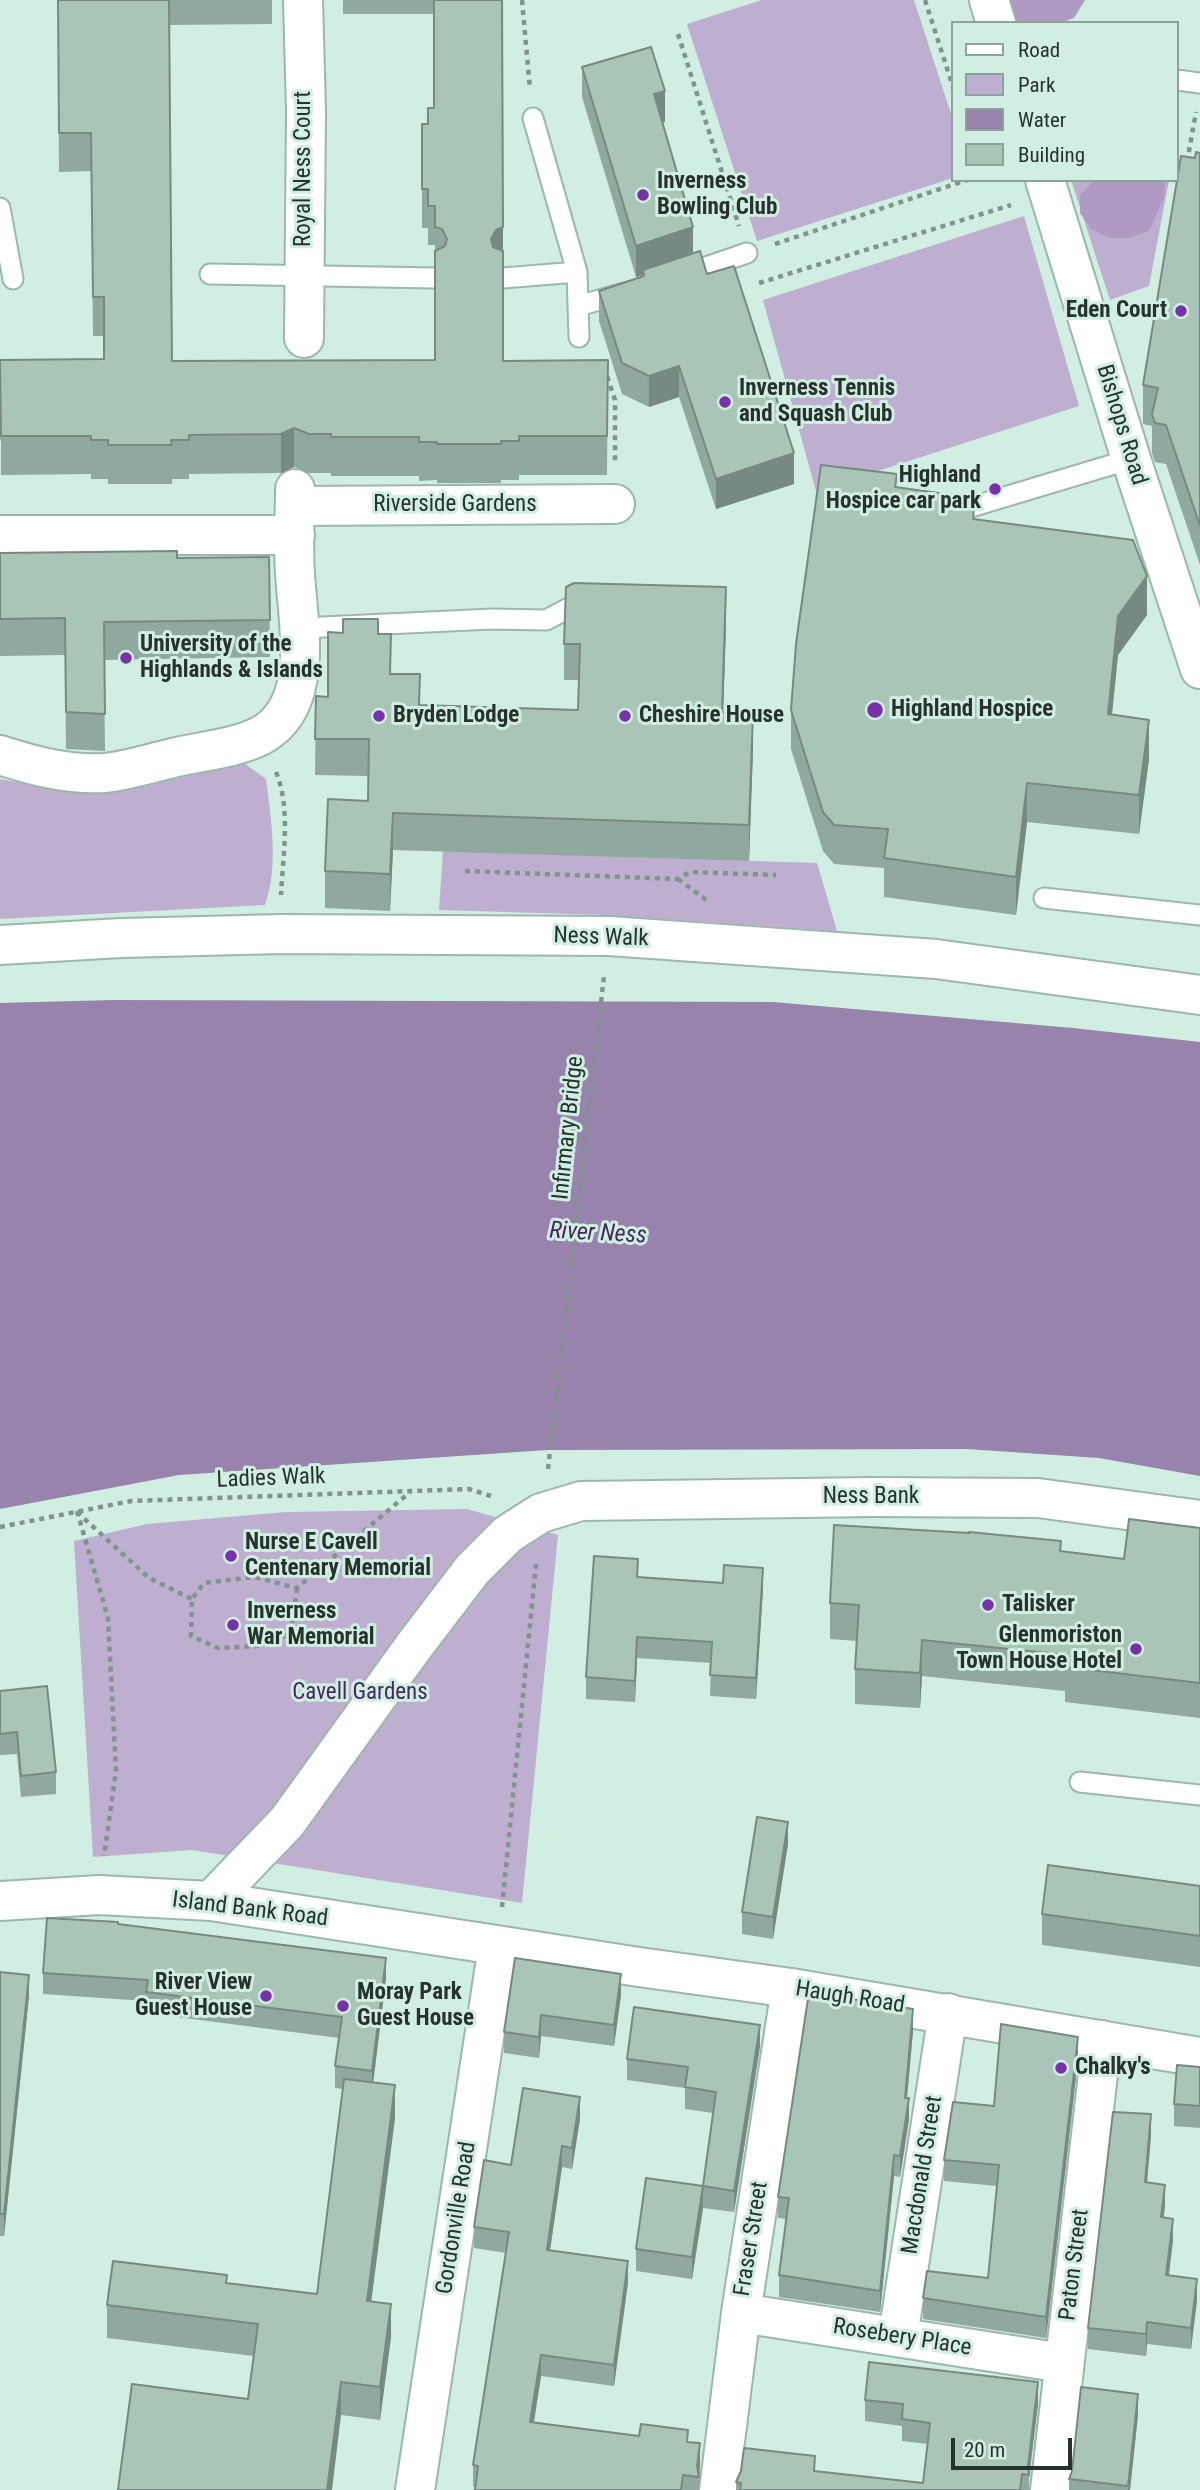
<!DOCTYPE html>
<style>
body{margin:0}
#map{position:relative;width:1200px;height:2490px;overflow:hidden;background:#d0eee1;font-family:"Roboto Condensed",sans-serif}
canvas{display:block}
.legend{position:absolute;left:951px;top:21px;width:228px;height:161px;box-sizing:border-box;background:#d0eee1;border:2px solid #8ca399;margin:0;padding:9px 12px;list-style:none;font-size:21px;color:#27322d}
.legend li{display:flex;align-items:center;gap:14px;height:35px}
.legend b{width:35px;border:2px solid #8ca399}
.scale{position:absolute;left:951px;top:2438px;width:121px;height:32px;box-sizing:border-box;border:4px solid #27322d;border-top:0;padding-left:9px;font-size:21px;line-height:24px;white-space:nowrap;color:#27322d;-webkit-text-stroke:5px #d0eee1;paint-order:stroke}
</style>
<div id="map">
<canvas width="1200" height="2490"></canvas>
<ul class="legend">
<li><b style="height:9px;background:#fff"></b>Road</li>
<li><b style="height:19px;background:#beaecf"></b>Park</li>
<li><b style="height:19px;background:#9783ab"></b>Water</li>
<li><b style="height:19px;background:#a8c5b8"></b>Building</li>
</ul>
<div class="scale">20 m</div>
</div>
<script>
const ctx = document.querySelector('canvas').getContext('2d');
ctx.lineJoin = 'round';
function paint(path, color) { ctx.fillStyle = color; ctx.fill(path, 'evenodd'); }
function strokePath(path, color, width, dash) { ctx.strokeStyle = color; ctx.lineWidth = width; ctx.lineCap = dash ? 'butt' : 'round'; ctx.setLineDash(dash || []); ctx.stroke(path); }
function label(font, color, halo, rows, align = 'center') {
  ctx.font = font + ' "Roboto Condensed",sans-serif'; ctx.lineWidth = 6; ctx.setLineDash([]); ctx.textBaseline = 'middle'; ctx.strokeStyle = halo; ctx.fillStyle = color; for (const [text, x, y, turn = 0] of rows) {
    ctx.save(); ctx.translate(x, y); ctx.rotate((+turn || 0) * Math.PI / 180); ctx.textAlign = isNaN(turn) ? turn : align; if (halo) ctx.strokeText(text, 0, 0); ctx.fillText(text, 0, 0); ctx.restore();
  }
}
const green = new Path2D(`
 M 762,0 L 914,0 L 953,120 L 953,178 L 757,241 L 687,24 Z
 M 1071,180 L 1169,180 L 1149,286 L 1110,300 Z
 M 1024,216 L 1079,406 L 816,491 L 763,300 Z
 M 245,764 L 266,779 C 271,819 279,866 265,905 L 0,919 L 0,779 L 70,792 L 109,792 Z
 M 443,851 L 817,863 L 837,931 L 606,915 L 439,910 Z
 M 467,1509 L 558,1535 L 522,1903 L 192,1850 L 93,1857 L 74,1541 L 147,1524 L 286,1512 Z`);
const forest = new Path2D(`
 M 998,0 L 1085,0 L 1074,18 L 1060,23 L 1014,23 Z
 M 1089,180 L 1165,180 L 1164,198 L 1149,231 L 1129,238 L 1110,238 L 1091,229 L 1080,213 L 1080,195 L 1092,183 Z`);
const water = new Path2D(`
 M 114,1000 L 773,1002 L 1073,1028 L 1200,1042 L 1200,1476 L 1099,1458 L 967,1449 L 547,1450 L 179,1475 L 0,1509 L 0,1003 Z`);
const path = new Path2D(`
 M 522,0 L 530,89
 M 925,0 L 953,87
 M 678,34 L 739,226
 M 1187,162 L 1196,112
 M 775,244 L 967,180
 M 759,283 L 1011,205
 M 604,367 L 615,400 L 615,465
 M 276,772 C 291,809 283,855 281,895
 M 465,871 L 678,879 L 690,872 L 776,875
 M 678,879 L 709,902
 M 548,1469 L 604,976
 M 77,1511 L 108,1618 L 116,1771 L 104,1856
 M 77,1512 L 149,1578 L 192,1599
 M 0,1527 L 131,1501 L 469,1489 L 491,1496
 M 297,1588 L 291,1634 L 257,1646 L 218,1648 L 191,1636 L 192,1599 L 204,1583 L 254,1577 L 297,1588 L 410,1492
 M 502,1907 L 536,1564`);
const lane = new Path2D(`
 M 1177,80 L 1200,83
 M 0,208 L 13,279
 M 577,272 L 579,337
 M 210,274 L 435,278
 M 680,276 L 747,253
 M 503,278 L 577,272 L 533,118
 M 578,306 L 624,293
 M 951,513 L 1131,459
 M 301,628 L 492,619 L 546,620 L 571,607 L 590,607
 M 1044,898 L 1200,915
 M 1080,1782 L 1200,1795`);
const street = new Path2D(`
 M 303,0 L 306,111 L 304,338
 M 989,0 L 996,23
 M 1045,180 L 1131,459 L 1200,669
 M 295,506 L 615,504
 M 0,535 L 295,535
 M 0,755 C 34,766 68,775 104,773 C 128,771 154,762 177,757 C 203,751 236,748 260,736 C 316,707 298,624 295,574 C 293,546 295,517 295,489
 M 0,945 L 121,938 L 282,934 L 609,936 L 936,959 L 1200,995
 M 211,1901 L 287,1822 L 414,1646 L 472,1570 L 508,1534 L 541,1513 L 581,1501 L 872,1497 L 1038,1498 L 1200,1520
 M 741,2313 L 1063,2363
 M 898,2336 L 948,2013
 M 415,2490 L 498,1946
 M 719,2490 L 741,2313 L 791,1988
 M 1050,2490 L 1102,2040`);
const secondary = new Path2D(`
 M 0,1901 L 99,1895 L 211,1901 L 639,1967 L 791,1988 L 1200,2057`);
const wall = new Path2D(`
 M 58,0 L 272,0 L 272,24 L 169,25 L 172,361 L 435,360 L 435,245 L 428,245 L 428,228 L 422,228 L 422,124 L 428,124 L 434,108 L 434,14 L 343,14 L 343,0 L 502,0 L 503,361 L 608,360 L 607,475 L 519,475 L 519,480 L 501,480 L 501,483 L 437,483 L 437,480 L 419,481 L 419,476 L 331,476 L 331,473 L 309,473 L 294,467 L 281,473 L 189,474 L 189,479 L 172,479 L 172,484 L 108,484 L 108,479 L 91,479 L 91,474 L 1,475 L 1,441 L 0,440 L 0,360 L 104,359 L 104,336 L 93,336 L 91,171 L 59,172 Z
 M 582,67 L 665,122 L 662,123 L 693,253 L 707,274 L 794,484 L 716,509 L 679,397 L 649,407 L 622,394 L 599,321 L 599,291 L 643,276 L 643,275 L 636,277 L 582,97 Z
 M 1200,153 L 1200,565 L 1166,464 L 1155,462 L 1152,453 L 1152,426 L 1143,424 L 1143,385 L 1195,158 Z
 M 897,488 L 975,519 L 1147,615 L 1118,655 L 1112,714 L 1149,759 L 1139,834 L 1027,822 L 1016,915 L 884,897 L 884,868 L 834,864 L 823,851 L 791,749 L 791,710 Z
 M 0,553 L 177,558 L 269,557 L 270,657 L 104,660 L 105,751 L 66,749 L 65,655 L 0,656 Z
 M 726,624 L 723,712 L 753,750 L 749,861 L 393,850 L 390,911 L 325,908 L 325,871 L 368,801 L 368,776 L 315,775 L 316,696 L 328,697 L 378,634 L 391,634 L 391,674 L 420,705 L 578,710 L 579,680 L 564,680 L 564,644 Z
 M 1200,1528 L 1200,1718 L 1065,1702 L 1065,1691 L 922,1676 L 920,1708 L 855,1704 L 855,1669 L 857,1641 L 830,1639 L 830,1603 L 1061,1552 L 1124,1559 Z
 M 638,1577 L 763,1589 L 756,1699 L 710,1696 L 711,1663 L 637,1658 L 635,1702 L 586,1699 L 586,1677 Z
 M 0,1691 L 56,1772 L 56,1794 L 21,1797 L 17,1754 L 0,1755 Z
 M 788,1844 L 773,1939 L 742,1934 L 742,1912 Z
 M 1200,1886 L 1200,1967 L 1042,1945 L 1042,1914 Z
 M 118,1924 L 386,1979 L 373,2082 L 395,2118 L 371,2301 L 391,2337 L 380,2420 L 341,2415 L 248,2399 L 254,2356 L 107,2338 L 107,2305 L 227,2283 L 317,2294 L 343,2089 L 335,2088 L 335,2066 L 339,2038 L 146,2013 L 146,2001 L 43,1994 L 43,1973 Z
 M 0,1972 L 29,1996 L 4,2236 L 0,2236 Z
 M 621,1974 L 621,1995 L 614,2046 L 541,2036 L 539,2058 L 504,2053 L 504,2032 Z
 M 913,2031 L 907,2098 L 909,2119 L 900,2177 L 894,2176 L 880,2312 L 779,2297 L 779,2275 L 786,2219 L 778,2218 L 778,2197 Z
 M 760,2046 L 734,2212 L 703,2208 L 692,2279 L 636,2271 L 636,2249 L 703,2186 L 713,2113 L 685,2109 L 685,2088 L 627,2080 L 627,2059 Z
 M 1078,2059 L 1046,2338 L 923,2319 L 923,2298 L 988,2278 L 997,2186 L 944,2181 L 944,2160 Z
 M 1200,2067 L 1200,2128 L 1174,2126 L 1174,2104 Z
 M 580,2119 L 572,2169 L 562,2167 L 550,2250 L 628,2282 L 614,2386 L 541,2376 L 534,2423 L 688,2442 L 700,2464 L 699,2490 L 475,2490 L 475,2487 L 473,2486 L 473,2465 L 506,2253 L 474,2248 L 474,2227 L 511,2165 Z
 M 1151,2136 L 1147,2183 L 1165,2206 L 1163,2217 L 1173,2240 L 1169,2275 L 1197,2300 L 1191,2349 L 1147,2344 L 1146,2356 L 1088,2349 L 1088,2328 Z
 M 865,2400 L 1038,2404 L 1029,2477 L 1029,2490 L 736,2490 L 736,2482 L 815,2471 L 923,2483 L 928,2444 L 902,2441 L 902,2426 L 865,2421 Z
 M 1138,2415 L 1130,2490 L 1069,2490 L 1069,2479 Z`);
const shadedWall = new Path2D(`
 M 665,91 L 665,122 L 654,125 L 654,94 Z
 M 503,227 L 503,266 L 496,268 L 491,239 L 496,230 Z
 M 693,227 L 693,258 L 643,270 L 643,275 L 636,277 L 636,246 Z
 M 679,366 L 679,397 L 649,407 L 649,376 Z
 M 294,428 L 294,467 L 281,473 L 281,434 Z
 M 794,453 L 794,484 L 716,509 L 716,479 Z
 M 1147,576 L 1147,615 L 1118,655 L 1108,753 L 1108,714 L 1118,616 Z
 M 726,587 L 726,624 L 722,749 L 722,712 Z
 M 753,713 L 753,750 L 749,861 L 749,825 Z
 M 1149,720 L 1149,759 L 1139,834 L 1139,795 Z
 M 1027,783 L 1027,822 L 1016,915 L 1016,877 Z
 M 393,813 L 393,850 L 390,911 L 390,874 Z
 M 763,1568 L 763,1589 L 756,1699 L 756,1678 Z
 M 637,1637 L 637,1658 L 635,1702 L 635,1681 Z
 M 922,1640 L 922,1676 L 920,1708 L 920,1673 Z
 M 788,1822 L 788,1844 L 773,1939 L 773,1917 Z
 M 386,1958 L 386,1979 L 372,2092 L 372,2071 Z
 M 621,1974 L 621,1995 L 614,2046 L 614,2025 Z
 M 29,1975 L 29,1996 L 4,2236 L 4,2214 Z
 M 913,2009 L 913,2031 L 905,2119 L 905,2098 Z
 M 541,2015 L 541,2036 L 539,2058 L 539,2037 Z
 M 760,2025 L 760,2046 L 734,2212 L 734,2191 Z
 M 1078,2037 L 1078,2059 L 1046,2338 L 1046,2317 Z
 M 395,2085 L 395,2118 L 367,2334 L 367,2301 Z
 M 580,2097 L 580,2119 L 572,2169 L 572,2148 Z
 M 909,2098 L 909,2119 L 900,2177 L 900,2156 Z
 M 1151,2114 L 1151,2136 L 1145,2204 L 1145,2182 Z
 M 562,2146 L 562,2167 L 547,2271 L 547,2250 Z
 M 894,2155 L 894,2176 L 880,2312 L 880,2291 Z
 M 1165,2185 L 1165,2206 L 1161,2238 L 1161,2217 Z
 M 703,2186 L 703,2208 L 692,2279 L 692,2257 Z
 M 1173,2219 L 1173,2240 L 1166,2296 L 1166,2275 Z
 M 628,2261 L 628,2282 L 614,2386 L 614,2365 Z
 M 1197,2279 L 1197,2300 L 1191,2349 L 1191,2328 Z
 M 391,2304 L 391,2337 L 380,2420 L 380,2387 Z
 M 1147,2322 L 1147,2344 L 1146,2356 L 1146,2334 Z
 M 541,2355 L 541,2376 L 530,2444 L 530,2422 Z
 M 341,2382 L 341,2415 L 332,2490 L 327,2490 Z
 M 1038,2382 L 1038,2404 L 1029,2477 L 1028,2466 Z
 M 1138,2394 L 1138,2415 L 1130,2490 L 1128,2490 Z
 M 700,2443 L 700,2464 L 699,2477 L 697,2466 Z`);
const building = new Path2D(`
 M 58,0 L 169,0 L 172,361 L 435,360 L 435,251 L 445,246 L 447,239 L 442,229 L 435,227 L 435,206 L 428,206 L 428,189 L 422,189 L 422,124 L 428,124 L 428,108 L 434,108 L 434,0 L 502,0 L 503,227 L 496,230 L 491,239 L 493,247 L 503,251 L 503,361 L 608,360 L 607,436 L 519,436 L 519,441 L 501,441 L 501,444 L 437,444 L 437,442 L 419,442 L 419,437 L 331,437 L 331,434 L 309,434 L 294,428 L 281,434 L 189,435 L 189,440 L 171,440 L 172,445 L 108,445 L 108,440 L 91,440 L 91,436 L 1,436 L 0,360 L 104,359 L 104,297 L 93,297 L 91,133 L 59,133 Z
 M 651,47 L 665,91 L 654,94 L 693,227 L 636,246 L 582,67 Z
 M 1196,152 L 1200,153 L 1200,526 L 1166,425 L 1155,423 L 1152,414 L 1158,388 L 1143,385 L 1181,156 L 1195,158 Z
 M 700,251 L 707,274 L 734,266 L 794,453 L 716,479 L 679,366 L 649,376 L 622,363 L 599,291 L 644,276 L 643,270 Z
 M 821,465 L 897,474 L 895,487 L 975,498 L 973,519 L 1133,540 L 1147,576 L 1118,616 L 1108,714 L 1149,720 L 1139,795 L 1027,783 L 1016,877 L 884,858 L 888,829 L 834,825 L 823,812 L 791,710 L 796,644 Z
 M 177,551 L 177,558 L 269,557 L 270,620 L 104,622 L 105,714 L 66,712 L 65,618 L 0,619 L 0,553 Z
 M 574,583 L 726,587 L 722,712 L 753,713 L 749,825 L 393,813 L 390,874 L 325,871 L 328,799 L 368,801 L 369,739 L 315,739 L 316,696 L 328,697 L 328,632 L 343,633 L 343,619 L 378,619 L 378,634 L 391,634 L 390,674 L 420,674 L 419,705 L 578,710 L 580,644 L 564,644 L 566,587 Z
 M 1129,1519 L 1200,1528 L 1200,1683 L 1065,1667 L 1067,1655 L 922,1640 L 920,1673 L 855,1669 L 859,1605 L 830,1603 L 834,1525 L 969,1533 L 969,1532 L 1061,1541 L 1060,1551 L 1124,1559 Z
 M 594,1556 L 638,1559 L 637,1577 L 723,1583 L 724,1565 L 763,1568 L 756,1678 L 710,1675 L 712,1642 L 637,1637 L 635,1681 L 586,1677 Z
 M 47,1686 L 56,1772 L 21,1776 L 17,1732 L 0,1734 L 0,1691 Z
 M 757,1817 L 788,1822 L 773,1917 L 742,1912 Z
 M 1048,1865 L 1200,1886 L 1200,1936 L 1042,1914 Z
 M 47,1918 L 118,1922 L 118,1924 L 386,1958 L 372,2071 L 335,2066 L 342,2017 L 146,1992 L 148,1980 L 43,1973 Z
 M 515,1958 L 621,1974 L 614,2025 L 541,2015 L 539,2037 L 504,2032 Z
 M 0,1972 L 29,1975 L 4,2214 L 0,2214 Z
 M 809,1992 L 913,2009 L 905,2098 L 909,2098 L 900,2156 L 894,2155 L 880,2291 L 779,2275 L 789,2198 L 778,2197 Z
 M 634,2007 L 760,2025 L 734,2191 L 703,2186 L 716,2092 L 685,2087 L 688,2067 L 627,2059 Z
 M 1001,2024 L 1078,2037 L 1046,2317 L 923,2298 L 927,2271 L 988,2278 L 999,2165 L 944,2160 L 953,2102 L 994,2106 Z
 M 1177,2065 L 1200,2067 L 1200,2106 L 1174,2104 Z
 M 344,2079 L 395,2085 L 367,2301 L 391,2304 L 380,2387 L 341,2382 L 327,2490 L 118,2490 L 132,2384 L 248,2399 L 258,2324 L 107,2305 L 113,2261 L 227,2275 L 226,2283 L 317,2294 Z
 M 523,2088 L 580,2097 L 572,2148 L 562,2146 L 547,2250 L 628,2261 L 614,2365 L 541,2355 L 530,2422 L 639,2436 L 641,2424 L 688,2430 L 687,2442 L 700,2443 L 697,2466 L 699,2477 L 683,2475 L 681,2490 L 475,2490 L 478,2466 L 473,2465 L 509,2232 L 474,2227 L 484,2160 L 511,2165 Z
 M 1113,2112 L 1151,2114 L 1145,2182 L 1165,2185 L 1161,2217 L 1173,2219 L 1166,2275 L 1197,2279 L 1191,2328 L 1147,2322 L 1146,2334 L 1088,2328 Z
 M 646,2178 L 703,2186 L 692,2257 L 636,2249 Z
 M 869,2362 L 1038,2382 L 1028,2466 L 1029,2475 L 1022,2474 L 1020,2490 L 740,2490 L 741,2483 L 736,2482 L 741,2471 L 744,2448 L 815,2456 L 814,2471 L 923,2483 L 930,2423 L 902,2419 L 903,2404 L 865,2400 Z
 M 1081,2387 L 1138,2394 L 1128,2486 L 1069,2479 L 1072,2471 Z`);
const markers = [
 [643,195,7,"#7632a6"],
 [1181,311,7,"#7632a6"],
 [725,402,7,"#7632a6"],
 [995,489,7,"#7632a6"],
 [126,658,7,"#7632a6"],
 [875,710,9,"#7632a6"],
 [379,716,7,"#7632a6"],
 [625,716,7,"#7632a6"],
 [231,1556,7,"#7632a6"],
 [988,1605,7,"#7632a6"],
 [233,1625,7,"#7632a6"],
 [1136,1649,7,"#7632a6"],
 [266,1996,7,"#7632a6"],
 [343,2006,7,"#7632a6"],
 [1061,2068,7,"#7632a6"]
];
const streetNames = [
 ["Royal Ness Court",304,169,-90],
 ["Bishops Road",1121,425,73],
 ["Riverside Gardens",455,505],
 ["Ness Walk",601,938,2],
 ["Infirmary Bridge",569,1128,-84],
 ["Ladies Walk",271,1479,-2],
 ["Ness Bank",871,1497],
 ["Island Bank Road",250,1910,7],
 ["Haugh Road",850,1998,9],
 ["Macdonald Street",923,2175,-81],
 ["Gordonville Road",457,2218,-81],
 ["Fraser Street",752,2239,-81],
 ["Paton Street",1075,2265,-83],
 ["Rosebery Place",902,2338,9]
];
const poiNames = [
 ["Inverness",657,182],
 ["Bowling Club",657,208],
 ["Eden Court",1167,311,"right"],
 ["Inverness Tennis",739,389],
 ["and Squash Club",739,415],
 ["Highland",981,476,"right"],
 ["Hospice car park",981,502,"right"],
 ["University of the",140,645],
 ["Highlands & Islands",140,671],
 ["Highland Hospice",891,710],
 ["Bryden Lodge",393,716],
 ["Cheshire House",639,716],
 ["Nurse E Cavell",245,1543],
 ["Centenary Memorial",245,1569],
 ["Talisker",1002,1605],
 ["Inverness",247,1612],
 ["War Memorial",247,1638],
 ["Glenmoriston",1122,1636,"right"],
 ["Town House Hotel",1122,1662,"right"],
 ["River View",252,1983,"right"],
 ["Guest House",252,2009,"right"],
 ["Moray Park",357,1993],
 ["Guest House",357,2019],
 ["Chalky's",1075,2068]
];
const parkNames = [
 ["Cavell Gardens",360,1693]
];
const waterNames = [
 ["River Ness",598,1234,3]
];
paint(green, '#beaecf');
paint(forest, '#af9ac3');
paint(water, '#9783ab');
strokePath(lane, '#9bb8ab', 23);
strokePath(street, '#9bb8ab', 42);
strokePath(secondary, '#9bb8ab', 42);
strokePath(path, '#7f948b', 4.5, [5, 5]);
strokePath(lane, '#fff', 19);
strokePath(street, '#fff', 38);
strokePath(secondary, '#fff', 38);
paint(wall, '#90a99e');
paint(shadedWall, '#768a81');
paint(building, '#a8c5b8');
strokePath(building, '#768a81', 2);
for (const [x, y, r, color] of markers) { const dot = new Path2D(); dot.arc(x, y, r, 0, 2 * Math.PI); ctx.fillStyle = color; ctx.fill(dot); strokePath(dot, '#d0eee1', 2.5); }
label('23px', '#27322d', '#d0eee1', streetNames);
label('bold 23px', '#27322d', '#d0eee1', poiNames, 'left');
label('23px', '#45285c', '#d0eee1', parkNames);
label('italic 24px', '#44275b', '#d0eee1', waterNames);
</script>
